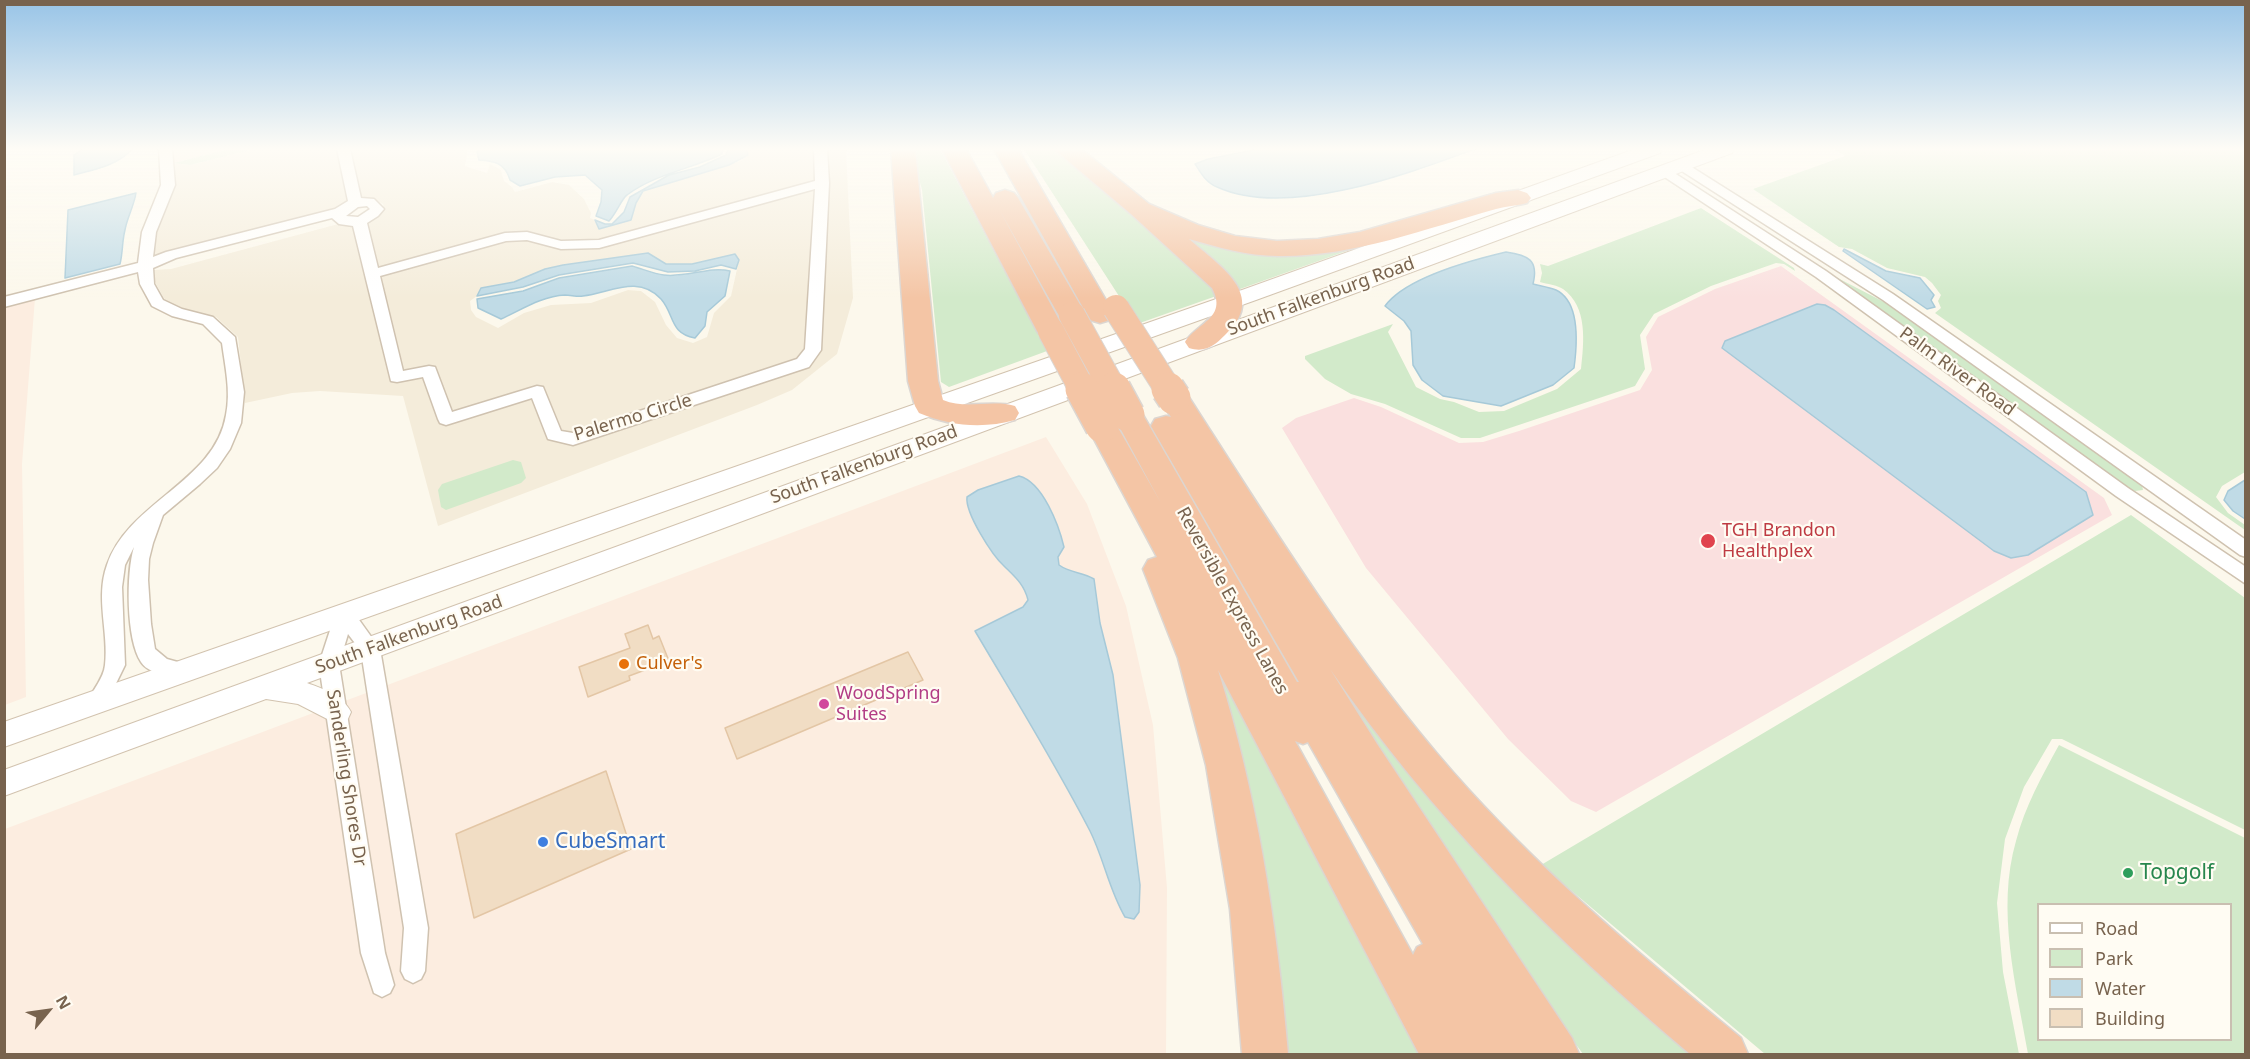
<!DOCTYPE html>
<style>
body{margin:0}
#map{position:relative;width:2250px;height:1059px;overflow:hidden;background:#fcf8ec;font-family:"Noto Sans",sans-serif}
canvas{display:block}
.frame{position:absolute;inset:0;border:6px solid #78634e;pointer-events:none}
.legend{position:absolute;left:2037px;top:903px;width:195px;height:138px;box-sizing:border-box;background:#fffcf3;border:2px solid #c9bfb1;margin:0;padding:8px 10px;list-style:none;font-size:18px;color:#78634e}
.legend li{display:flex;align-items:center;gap:12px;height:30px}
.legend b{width:30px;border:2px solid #c9bfb1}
.north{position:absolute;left:18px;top:981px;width:60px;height:60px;-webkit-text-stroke:4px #fffcf3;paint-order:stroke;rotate:61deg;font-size:16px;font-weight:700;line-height:24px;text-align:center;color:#78634e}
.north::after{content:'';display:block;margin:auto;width:21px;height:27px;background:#78634e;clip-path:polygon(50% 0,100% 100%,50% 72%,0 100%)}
</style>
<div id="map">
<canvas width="2250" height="1059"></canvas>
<div class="frame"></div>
<ul class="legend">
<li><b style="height:8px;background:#fff"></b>Road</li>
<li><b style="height:16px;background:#d2eaca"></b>Park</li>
<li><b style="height:16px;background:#c0dbe6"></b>Water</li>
<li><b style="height:16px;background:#f1ddc4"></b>Building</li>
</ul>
<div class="north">N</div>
</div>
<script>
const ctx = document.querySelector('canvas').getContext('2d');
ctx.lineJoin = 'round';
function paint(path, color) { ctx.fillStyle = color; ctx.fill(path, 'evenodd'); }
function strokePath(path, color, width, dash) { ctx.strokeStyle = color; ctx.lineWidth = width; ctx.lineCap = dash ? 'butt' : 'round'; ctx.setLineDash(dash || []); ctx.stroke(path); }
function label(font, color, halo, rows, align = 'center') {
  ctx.font = font + ' "Noto Sans",sans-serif'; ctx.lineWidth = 4.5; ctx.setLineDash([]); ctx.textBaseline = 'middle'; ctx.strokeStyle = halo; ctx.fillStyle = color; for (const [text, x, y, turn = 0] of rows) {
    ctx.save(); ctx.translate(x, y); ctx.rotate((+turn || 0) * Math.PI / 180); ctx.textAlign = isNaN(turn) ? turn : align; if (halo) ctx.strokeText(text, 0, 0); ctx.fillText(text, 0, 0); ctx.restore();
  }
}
const residential = new Path2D(`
 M 254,149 L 468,149 L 465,166 L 487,173 L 490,164 L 501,170 L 504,181 L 512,187 L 515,192 L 552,182 L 569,185 L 584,199 L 591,213 L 590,218 L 595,220 L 599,229 L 631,220 L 636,203 L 643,191 L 740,161 L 748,155 L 746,149 L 846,149 L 853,298 L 837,354 L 792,390 L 757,405 L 438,526 L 403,396 L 320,391 L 292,393 L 245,403 L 238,337 L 216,317 L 183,309 L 165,300 L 155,282 L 154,270 L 171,269 L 338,224 L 358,225 L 378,217 L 384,209 L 383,204 L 373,199 L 154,259 L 157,231 L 176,184 L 174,163 L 190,165 ZM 735,254 L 739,260 L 731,296 L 714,313 L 707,337 L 693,343 L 677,338 L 666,325 L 655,302 L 641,291 L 628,290 L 591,303 L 551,305 L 524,313 L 498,328 L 476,317 L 471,310 L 470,301 L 477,296 L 481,288 L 514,282 L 545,269 L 562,265 L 600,261 L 661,260 L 666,264 L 692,264 Z`);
const commercial = new Path2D(`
 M 172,149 L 229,149 L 174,163 Z
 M 35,298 L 22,464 L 26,697 L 5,705 L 5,305 Z
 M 1046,437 L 1087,504 L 1126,606 L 1153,725 L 1167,888 L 1166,1054 L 5,1054 L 5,829 Z`);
const medical = new Path2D(`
 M 1781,266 L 2104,498 L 2112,515 L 1596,812 L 1571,801 L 1508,739 L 1366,568 L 1282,428 L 1296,418 L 1354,398 L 1381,407 L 1459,443 L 1483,442 L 1519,431 L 1640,390 L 1652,370 L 1646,337 L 1658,317 L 1715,289 Z`);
const green = new Path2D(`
 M 229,149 L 254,149 L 190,165 L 174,163 Z
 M 911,149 L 940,149 L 1047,351 L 949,387 L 941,382 L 922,190 Z
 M 1024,149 L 1060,149 L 1222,294 L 1137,324 Z
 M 1834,149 L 2245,149 L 2245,472 L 2222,486 L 2216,497 L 2228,513 L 2245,525 L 2245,530 L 1935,313 L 1941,308 L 1938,301 L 1941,295 L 1932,283 L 1925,277 L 1887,268 L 1852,249 L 1839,247 L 1753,189 L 1845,156 Z
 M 1701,208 L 1794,268 L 1795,271 L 1784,264 L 1776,263 L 1711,286 L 1654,314 L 1640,335 L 1645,369 L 1635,386 L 1480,438 L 1461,438 L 1385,404 L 1351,394 L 1325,379 L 1305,359 L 1305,356 L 1393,324 L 1388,332 L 1416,387 L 1440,399 L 1454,402 L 1479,412 L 1504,411 L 1557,389 L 1581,369 C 1584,342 1588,307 1563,289 C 1557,285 1547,284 1540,282 L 1542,273 L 1540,264 L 1548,266 Z
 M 1173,229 L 1199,240 L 1369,243 L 1240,289 L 1235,288 Z
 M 1830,274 L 1884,302 L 1920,325 L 2142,485 L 2143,490 L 2135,491 L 2125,487 Z
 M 513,460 L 521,462 L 526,478 L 521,483 L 446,510 L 441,507 L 438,490 L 442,484 Z
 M 2131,515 L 2245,598 L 2245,830 L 2062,739 L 2052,739 L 2024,787 L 2005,839 L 1997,903 L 2003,972 L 2019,1054 L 1765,1054 L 1541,865 Z
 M 1307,638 L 1642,996 L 1712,1054 L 1583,1054 L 1524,974 Z
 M 1216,667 L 1368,943 L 1425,1054 L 1281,1054 L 1272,943 Z
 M 2059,745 L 2245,838 L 2245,1054 L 2028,1054 C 2016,985 1996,910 2016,841 C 2025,806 2042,776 2059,745 ZM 2038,904 L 2230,904 L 2230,1040 L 2038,1040 Z`);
const water = new Path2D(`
 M 84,149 L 132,149 C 119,165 93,170 74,175 L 74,155 Z
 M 480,149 L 723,149 L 722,154 C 691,169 655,174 627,195 C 622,198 616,214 609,221 L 596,216 L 601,202 L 602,190 L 585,175 L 555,177 L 520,186 L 510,180 C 505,163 495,161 479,160 L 477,152 Z
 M 728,149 L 746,149 L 748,155 L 729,165 L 643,191 L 636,203 L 631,220 L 599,229 L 595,220 L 605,224 L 612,224 L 624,212 L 630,197 L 669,175 L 700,167 L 726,155 Z
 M 1259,149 L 1475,149 C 1407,174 1287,219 1217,187 C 1206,183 1201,173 1195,164 L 1208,159 Z
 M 136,193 C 134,206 127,218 125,230 C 122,241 123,252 120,264 L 65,278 L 68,210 Z
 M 1844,249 L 1886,271 L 1920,278 L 1934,295 L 1931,300 L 1935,307 L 1927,309 L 1843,251 Z
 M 1506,252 C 1528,255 1539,260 1533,284 C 1541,286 1549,287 1556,290 C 1581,302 1577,346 1574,368 L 1553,385 L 1501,406 L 1443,396 L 1422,380 L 1413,365 L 1411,331 L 1404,321 L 1385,306 C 1406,277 1472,260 1506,252 Z
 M 648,253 L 666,264 L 692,264 L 735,254 L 739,260 L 736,269 L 721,265 L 695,271 L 668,272 L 633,263 L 559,275 L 523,287 L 477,296 L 481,288 L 514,282 L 545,269 L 563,265 Z
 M 632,266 C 643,269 654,274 664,275 C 686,278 709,266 730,271 L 725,296 L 707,312 L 705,326 L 695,338 C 669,333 675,315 661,299 C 638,274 610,293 583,296 C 577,297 571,295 565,295 C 542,296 521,310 501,319 L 478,308 L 477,299 L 523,291 L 559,278 Z
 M 1817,304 L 1825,305 L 1834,310 L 2086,492 L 2093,515 L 2028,555 L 2011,558 L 1994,551 L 1722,348 L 1725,341 Z
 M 1019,476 C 1043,482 1059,526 1064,547 L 1058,557 L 1059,565 C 1070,573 1082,572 1094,579 L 1100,623 L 1113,675 L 1140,885 L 1139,912 L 1134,919 L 1125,917 C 1109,890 1104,859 1090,831 C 1055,763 1014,697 975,631 L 1023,607 L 1028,600 C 1024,584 1015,577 1004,566 C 992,555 965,513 967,497 L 978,490 Z
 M 2245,480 L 2245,519 L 2233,511 L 2224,500 L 2228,491 Z`);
const building = new Path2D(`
 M 648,625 L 653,639 L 659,636 L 669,661 L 629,676 L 630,680 L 588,697 L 579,667 L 630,648 L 625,634 Z
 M 908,652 L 923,680 L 737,759 L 725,728 Z
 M 606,771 L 631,849 L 474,918 L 456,834 Z`);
const street = new Path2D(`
 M 159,149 L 172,149 L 175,185 L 156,232 L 153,257 L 166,252 L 335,209 L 348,201 L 337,149 L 350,149 L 361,198 L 374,199 L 384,209 L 378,216 L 367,223 L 378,268 L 505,233 L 527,232 L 561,241 L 599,240 L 815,181 L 814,149 L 827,149 L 829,183 L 821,350 L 809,367 L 573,445 L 548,439 L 532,398 L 446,425 L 440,423 L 438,419 L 423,377 L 397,382 L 391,381 L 353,226 L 339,224 L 332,218 L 176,258 L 153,268 L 154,284 L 163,300 L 182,309 L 213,317 L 235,337 L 244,392 L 241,423 L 230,449 L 217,468 L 200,484 L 163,515 L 153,543 L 149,559 L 148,580 L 151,624 L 155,649 L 167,659 L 192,666 L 195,672 L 192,678 C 183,681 174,678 165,675 C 156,673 146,670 141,662 C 126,639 126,573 134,547 L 125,565 L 122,587 L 125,665 L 104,708 L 97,710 L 90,708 L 87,702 C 92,691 104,678 105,665 C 109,633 95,598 107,565 C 129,501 215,482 226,415 C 231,391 225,366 222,343 L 203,324 L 172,316 L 152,306 L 140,284 L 138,272 L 4,307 L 4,297 L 138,263 L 142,232 L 161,185 ZM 815,189 L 805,349 L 797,359 L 573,433 L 561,431 L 543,387 L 537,386 L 452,412 L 435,367 L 429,366 L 403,371 L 380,276 L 506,241 L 527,240 L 561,249 L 599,248 ZM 367,206 L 370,209 L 358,217 L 346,216 L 358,207 Z
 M 1682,161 L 1893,294 L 2246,540 L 2246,557 L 2240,555 L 1883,300 L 1677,168 L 1675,165 L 1677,162 Z
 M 1665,167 L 1826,271 L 2128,488 L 2246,567 L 2246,584 L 2116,496 L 1816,277 L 1660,174 L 1658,171 L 1660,168 Z
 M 345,607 L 352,610 L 380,649 L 428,928 L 425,971 L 421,979 L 413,983 L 405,979 L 401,971 L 404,928 L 361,651 L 348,634 L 339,664 L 385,953 L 394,985 L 390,993 L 382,997 L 374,993 L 361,953 L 319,664 L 335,615 L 338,610 Z`);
const secondary = new Path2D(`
 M 1635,149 L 1662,149 L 1660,153 L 1256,300 L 4,747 L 4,722 L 1242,290 Z
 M 1707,149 L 1734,149 L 1732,153 L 307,683 C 324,689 343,696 351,712 L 347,721 L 337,724 L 298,704 L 266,699 L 4,796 L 4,770 Z`);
const highway = new Path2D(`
 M 891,149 L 915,149 L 938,381 L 943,400 C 967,410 991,399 1015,406 L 1019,413 L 1015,420 C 983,429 950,426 919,413 L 915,406 L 908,381 Z
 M 942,149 L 966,149 L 993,198 L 996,193 L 1005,190 L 1014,193 L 1018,198 L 1086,315 L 1082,321 L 1072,324 L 1062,321 L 999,209 L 1065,331 L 1061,337 L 1051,340 L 1041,337 L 1037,331 Z
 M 994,149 L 1018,149 L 1114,314 L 1110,320 L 1100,323 L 1090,320 Z
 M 1054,149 L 1081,149 L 1149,204 L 1198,225 L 1235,236 L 1277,241 L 1318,239 L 1360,232 L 1496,193 L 1518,190 L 1527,193 L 1531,198 L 1527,203 C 1517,206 1506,206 1496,209 C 1424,229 1353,257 1278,256 C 1247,256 1218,247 1189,239 C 1219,266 1269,295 1225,335 C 1214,346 1205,353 1189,348 L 1185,342 C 1197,323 1228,318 1212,288 L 1131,214 Z
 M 1174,388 L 1185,391 C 1273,528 1359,669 1469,790 C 1552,881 1646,960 1741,1038 L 1748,1054 L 1690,1054 C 1555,940 1431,816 1330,669 L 1377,744 L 1572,1038 L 1579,1054 L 1419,1054 L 1218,670 C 1257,795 1277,923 1288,1054 L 1242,1054 L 1230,909 L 1206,765 L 1178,658 L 1143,569 L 1148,560 L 1157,557 L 1087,426 L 1091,419 L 1102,416 L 1113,419 L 1161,503 L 1113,415 L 1117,408 L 1128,405 L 1139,408 L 1297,682 L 1299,682 L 1151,426 L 1155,419 L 1166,416 L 1171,417 L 1159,398 L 1163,391 ZM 1295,741 L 1303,744 L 1308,742 L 1423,944 L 1417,947 L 1413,955 Z`);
const highwayBridgeFar1 = new Path2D(`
 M 1116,308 L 1169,391
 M 1072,315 L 1114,391
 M 1051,331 L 1083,391`);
const highwayBridge = new Path2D(`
 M 1082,389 L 1102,426
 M 1114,389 L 1128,415
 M 1168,389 L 1174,398`);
const markers = [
 [1708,541,8,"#e0444e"],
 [624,664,6,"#e8710a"],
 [824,704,6,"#d1479c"],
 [543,842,6,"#3f7fe0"],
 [2128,873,6,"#2e9e5b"]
];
const streetNames = [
 ["South Falkenburg Road",1321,297,-20],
 ["Palm River Road",1957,372,36],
 ["Palermo Circle",633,418,-17],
 ["South Falkenburg Road",864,465,-20],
 ["Reversible Express Lanes",1232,601,61],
 ["South Falkenburg Road",409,635,-20],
 ["Sanderling Shores Dr",346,778,81]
];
const healthNames = [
 ["TGH Brandon",1722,531],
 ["Healthplex",1722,552]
];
const foodNames = [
 ["Culver's",636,664]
];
const hotelNames = [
 ["WoodSpring",836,694],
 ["Suites",836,715]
];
const nearShopnames = [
 ["CubeSmart",555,842]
];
const nearLeisurenames = [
 ["Topgolf",2140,873]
];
paint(residential, '#f4ecda');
paint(commercial, '#fcede0');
paint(medical, '#fae0df');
paint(green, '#d2eaca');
paint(water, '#c0dbe6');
strokePath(water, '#a6c9d8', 1.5);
paint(building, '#f1ddc4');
strokePath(building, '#e3c6a5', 1.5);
strokePath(street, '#cfc2b0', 3);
strokePath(secondary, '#d2c3af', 2);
strokePath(highway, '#dcd6d1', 3);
paint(street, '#fff');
paint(secondary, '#fff');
paint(highway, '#f4c5a5');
strokePath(highwayBridgeFar1, '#dcd6d1', 28, []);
strokePath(highwayBridge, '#dcd6d1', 36, []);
strokePath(highwayBridgeFar1, '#f4c5a5', 26);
strokePath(highwayBridge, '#f4c5a5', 33);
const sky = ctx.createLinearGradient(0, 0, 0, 298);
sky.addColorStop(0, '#98c4e7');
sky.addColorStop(0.5, '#fefcf6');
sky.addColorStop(1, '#fefcf600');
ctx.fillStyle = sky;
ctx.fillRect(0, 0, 2250, 298);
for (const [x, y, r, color] of markers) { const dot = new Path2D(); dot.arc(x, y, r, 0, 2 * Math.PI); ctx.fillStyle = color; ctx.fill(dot); strokePath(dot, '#fffcf3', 2); }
label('18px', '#78634e', '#fffcf3', streetNames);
label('18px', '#be3a42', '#fffcf3', healthNames, 'left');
label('18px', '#c56008', '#fffcf3', foodNames, 'left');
label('18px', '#b23c85', '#fffcf3', hotelNames, 'left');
label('21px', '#366cbe', '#fffcf3', nearShopnames, 'left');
label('21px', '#27864d', '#fffcf3', nearLeisurenames, 'left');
</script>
